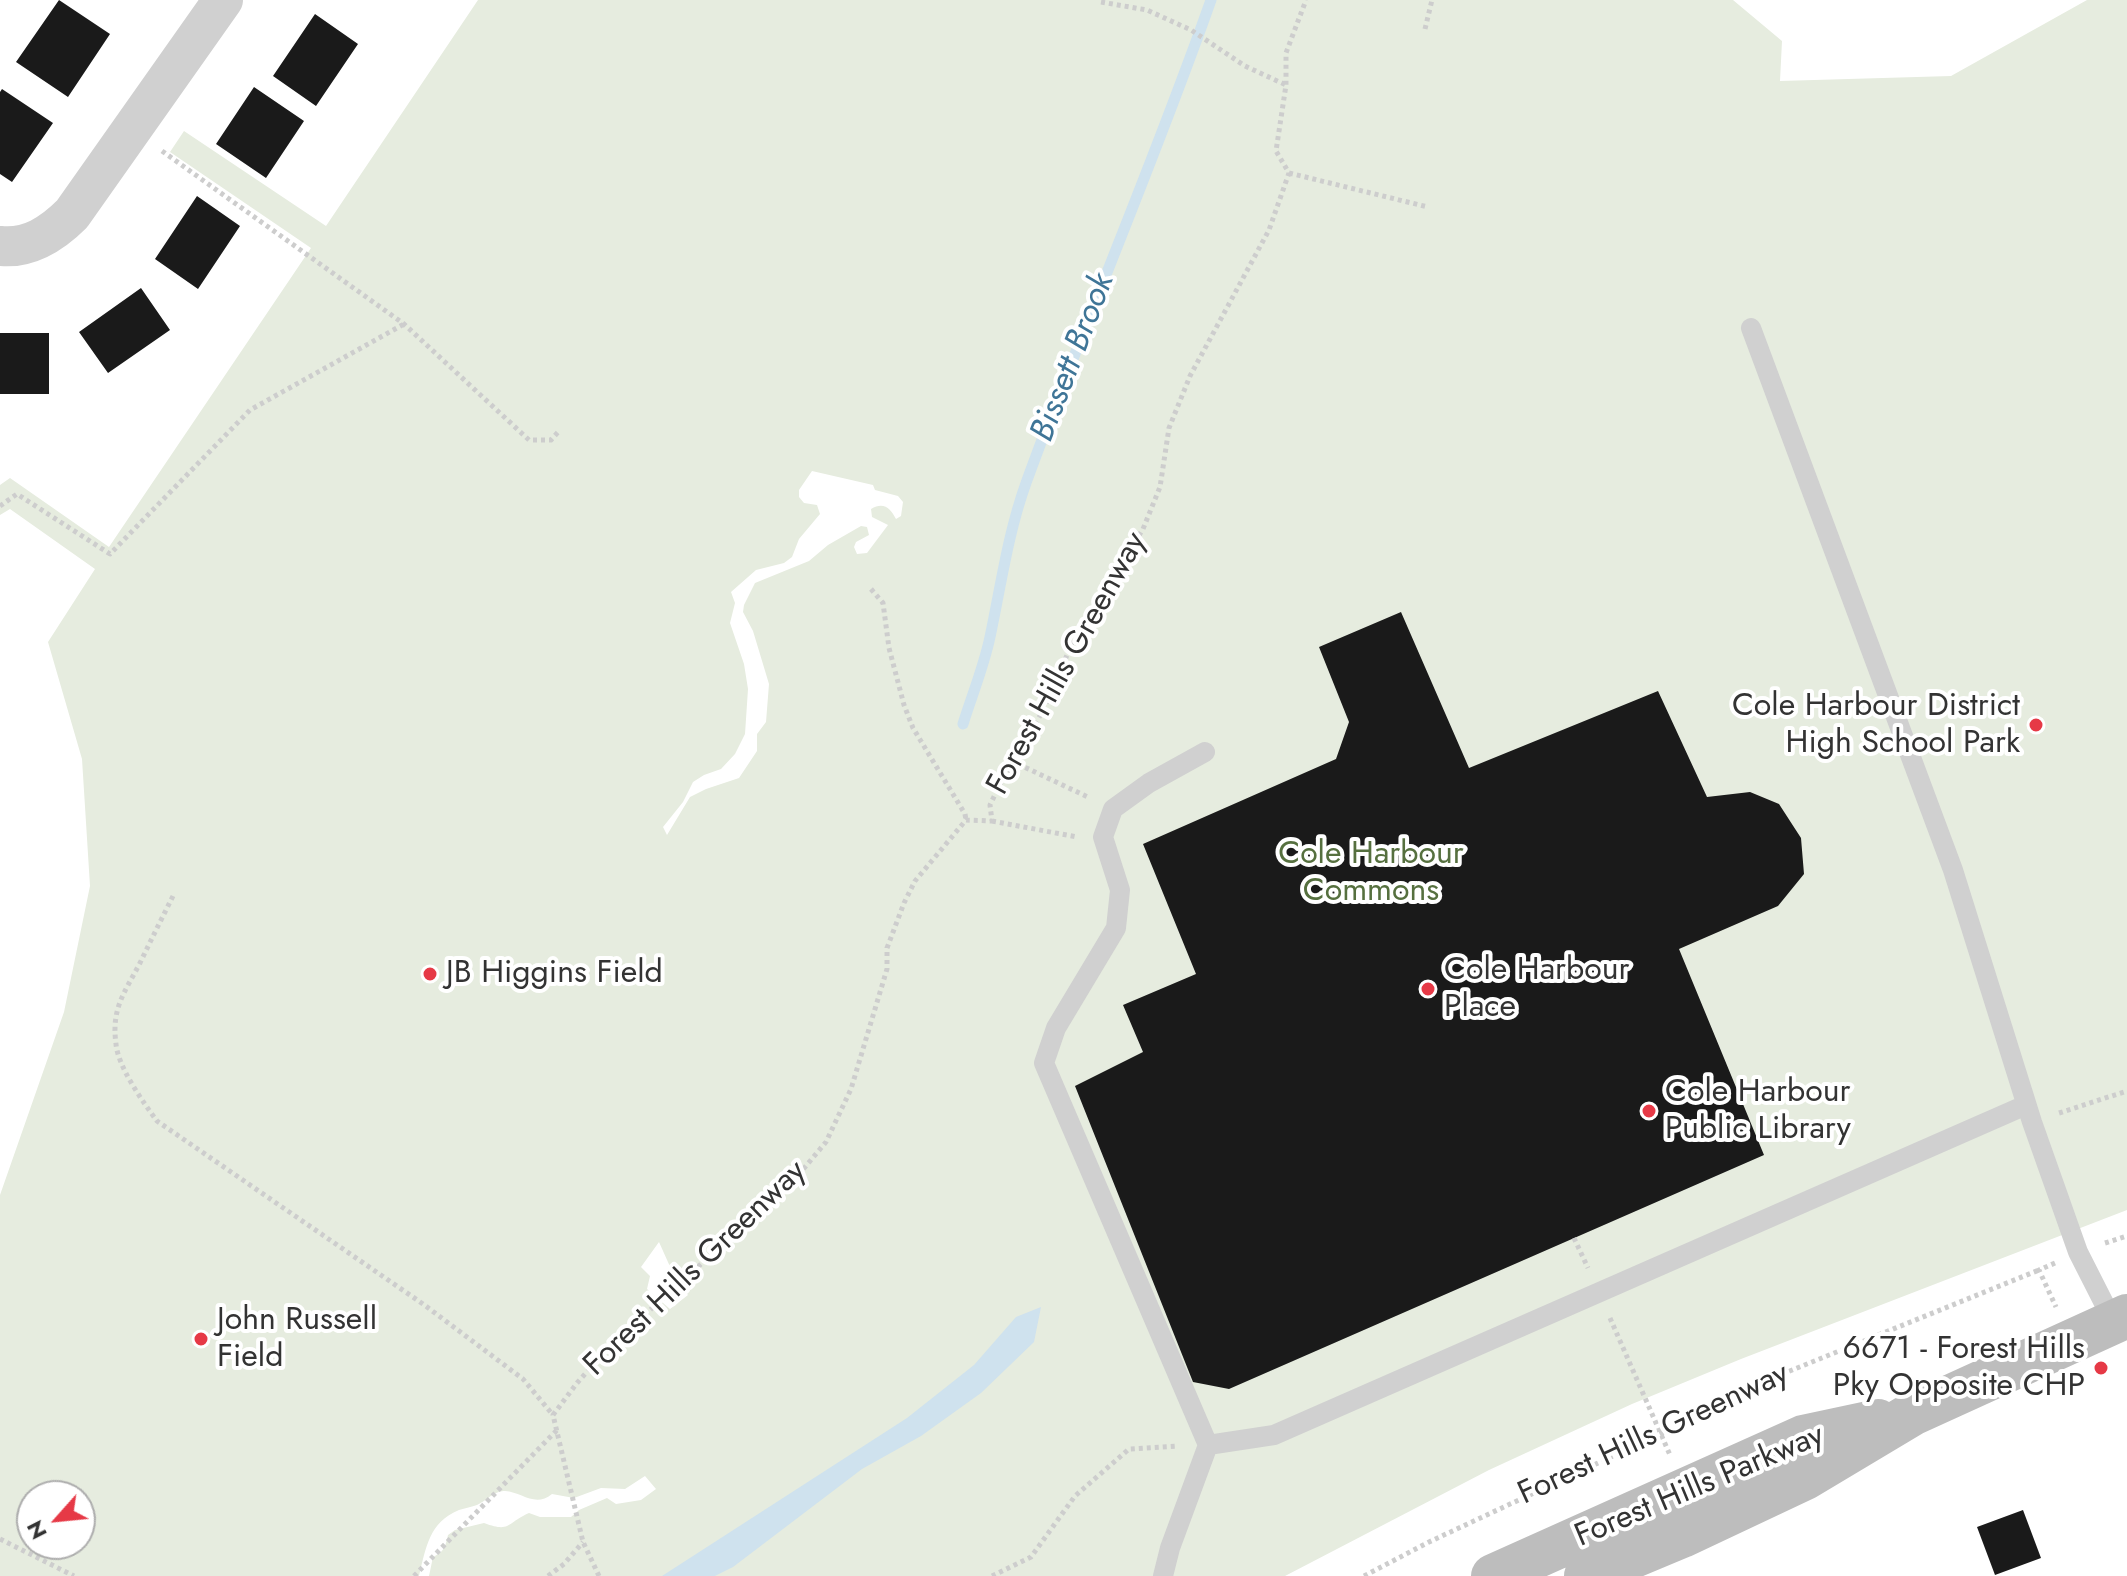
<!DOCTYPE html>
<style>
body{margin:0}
#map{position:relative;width:2127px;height:1576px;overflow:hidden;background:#fff;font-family:Jost,sans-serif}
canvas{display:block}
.north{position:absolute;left:16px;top:1480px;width:80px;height:80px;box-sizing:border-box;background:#fff;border:2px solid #adadad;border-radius:50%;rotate:243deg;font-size:22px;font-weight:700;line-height:32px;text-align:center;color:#333}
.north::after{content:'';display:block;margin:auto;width:28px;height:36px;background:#e63946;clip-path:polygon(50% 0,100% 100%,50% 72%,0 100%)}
</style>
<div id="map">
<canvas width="2127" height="1576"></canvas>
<div class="north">N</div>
</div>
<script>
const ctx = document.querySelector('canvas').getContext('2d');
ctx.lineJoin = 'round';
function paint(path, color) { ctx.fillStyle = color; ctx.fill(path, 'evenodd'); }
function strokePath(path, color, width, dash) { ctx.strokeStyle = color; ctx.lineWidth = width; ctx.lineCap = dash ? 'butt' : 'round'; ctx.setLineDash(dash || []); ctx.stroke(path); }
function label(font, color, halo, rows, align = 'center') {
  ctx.font = font + ' Jost,sans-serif'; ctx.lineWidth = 8; ctx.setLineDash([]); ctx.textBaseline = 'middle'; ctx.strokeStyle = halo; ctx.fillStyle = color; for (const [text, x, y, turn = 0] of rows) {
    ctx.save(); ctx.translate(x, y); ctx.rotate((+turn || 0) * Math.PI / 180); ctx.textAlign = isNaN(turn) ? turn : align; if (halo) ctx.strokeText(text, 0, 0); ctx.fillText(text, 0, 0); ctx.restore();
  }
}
const green = new Path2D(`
 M 478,0 L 1733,0 L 1782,41 L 1780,81 L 1951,76 L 2087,0 L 2127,0 L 2127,1210 L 1741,1359 L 1632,1404 L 1489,1470 L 1285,1576 L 429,1576 L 433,1557 C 445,1551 445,1547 448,1535 L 455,1530 L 484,1523 C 511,1533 506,1523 529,1513 L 540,1517 L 571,1517 L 579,1510 L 607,1498 L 616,1504 L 641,1500 L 656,1489 L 645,1476 L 625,1489 L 601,1488 L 574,1498 L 552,1494 C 535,1508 522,1492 505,1491 C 495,1490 486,1501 477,1505 C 472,1507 465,1508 459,1510 C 429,1522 426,1548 419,1576 L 0,1576 L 0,1195 L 64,1012 L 90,886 L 82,759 L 48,642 L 95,569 L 10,509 L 0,515 L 0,485 L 10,478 L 109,547 L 311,248 L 170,152 L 184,131 L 326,226 ZM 812,471 L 873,485 L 875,490 L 898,496 L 903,502 L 901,516 L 896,519 C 891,509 884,501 871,509 L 872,517 L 888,525 L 867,553 L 857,554 L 854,547 L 856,542 L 869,535 L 867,527 L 861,526 L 828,545 L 809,561 L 755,583 L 744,605 L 743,612 L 753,631 L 769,684 L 766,722 L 757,734 L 757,751 L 739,778 L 706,789 L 690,797 L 667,835 L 663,827 L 683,802 L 693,782 L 704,775 L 721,769 L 735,754 L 745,734 L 748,689 L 744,664 L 730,623 L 735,603 L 731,592 L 756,570 L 784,563 L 792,557 L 799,539 L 820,514 L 817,505 L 804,503 L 799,497 L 799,490 ZM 659,1242 L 676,1280 L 688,1295 L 670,1309 L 647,1289 L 650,1276 L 641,1267 ZM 32,1496 L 80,1496 L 80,1544 L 32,1544 Z`);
const water = new Path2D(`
 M 1041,1307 L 1034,1342 L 981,1393 L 921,1436 L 862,1469 L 733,1567 L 715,1576 L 662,1576 L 907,1418 L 974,1365 L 1016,1317 Z`);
const stream = new Path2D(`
 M 963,724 C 972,695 984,666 990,637 C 1001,585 1008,533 1026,483 C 1085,321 1154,162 1211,0`);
const building = new Path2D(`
 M 59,0 L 110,34 L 68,97 L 16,62 Z
 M 315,14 L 358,44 L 316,106 L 273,76 Z
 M 254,87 L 304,121 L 266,178 L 216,144 Z
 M 2,89 L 53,123 L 12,182 L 0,174 L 0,92 Z
 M 197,196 L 240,226 L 198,289 L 155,259 Z
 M 141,288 L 170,330 L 108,373 L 79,332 Z
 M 0,333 L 49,333 L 49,394 L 0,394 Z
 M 1401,612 L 1469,768 L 1658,691 L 1707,797 L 1750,792 L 1779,804 L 1801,838 L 1804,874 L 1778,906 L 1679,949 L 1764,1155 L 1229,1389 L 1193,1382 L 1075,1086 L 1143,1052 L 1123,1005 L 1196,974 L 1143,844 L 1336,759 L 1349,722 L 1319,647 Z
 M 2023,1510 L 2041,1558 L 1995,1575 L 1977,1527 Z`);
const path = new Path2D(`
 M 1101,2 L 1147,10 L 1191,30 L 1245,66 L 1286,85
 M 1425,29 L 1432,0
 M 162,151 L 404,324 L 529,440 L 551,440 L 559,431
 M 1289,173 L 1428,207
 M 0,506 L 17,494 L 110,554 L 250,410 L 404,324
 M 871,589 L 883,603 L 889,648 L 904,705 L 913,728 L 965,814 L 966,820
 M 1018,764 L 1090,798
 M 992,821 L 1077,837
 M 173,896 C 162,918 151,940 140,963 C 125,992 111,1008 116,1044 C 118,1067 143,1102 157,1121 L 423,1304 L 523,1379 L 553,1415
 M 2059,1113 L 2127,1091
 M 1574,1238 L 1588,1268
 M 2105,1243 L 2127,1236
 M 2055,1263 L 2039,1270 L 2056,1307
 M 1610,1318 L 1670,1455
 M 0,1539 L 74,1576
 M 414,1576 L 558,1429
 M 548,1576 L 564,1564 L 583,1542
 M 599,1576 L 583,1542 L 553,1415 L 577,1383 L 608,1348 L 795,1179 L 826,1142 L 851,1089 L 887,969 L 887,948 L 904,903 L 915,881 L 966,820 L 992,821 L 990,805 L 1002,780 L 1018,764 L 1028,736 L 1044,709 L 1073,641 L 1143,529 L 1160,487 L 1169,428 L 1190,376 L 1269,230 L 1289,173 L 1276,151 L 1286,85 L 1286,53 L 1306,0
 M 992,1576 L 1031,1557 L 1075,1496 L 1129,1449 L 1177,1446
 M 1364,1576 L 1429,1542 L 1692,1419 L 1765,1381 L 2039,1270`);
const service = new Path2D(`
 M 1751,328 L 1953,870 L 2032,1122 L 2078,1252 L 2113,1321
 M 1208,1445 L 1274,1435 L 2026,1105
 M 1163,1576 L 1170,1548 L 1208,1445 L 1044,1063 L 1056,1028 L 1116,928 L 1120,890 L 1103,837 L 1113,809 L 1149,783 L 1205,752`);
const minor = new Path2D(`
 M 0,246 C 29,249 52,234 72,214 L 223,0`);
const secondary = new Path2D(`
 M 1493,1576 L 1803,1437 L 1878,1421
 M 1586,1576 L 1682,1536 L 1805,1478 L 1912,1414 L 2127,1316`);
const markers = [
 [2036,725,8,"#e63946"],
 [430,974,8,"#e63946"],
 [1428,989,8,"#e63946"],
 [1649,1111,8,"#e63946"],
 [201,1339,8,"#e63946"],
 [2101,1368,8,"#e63946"]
];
const streetNames = [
 ["Forest Hills Greenway",1068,664,-61],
 ["Forest Hills Greenway",696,1269,-44],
 ["Forest Hills Greenway",1654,1435,-25],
 ["Forest Hills Parkway",1700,1487,-23]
];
const poiNames = [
 ["Cole Harbour District",2020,707,"right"],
 ["High School Park",2020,744,"right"],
 ["Cole Harbour",1444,971],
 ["Place",1444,1008],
 ["JB Higgins Field",446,974],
 ["Cole Harbour",1665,1093],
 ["Public Library",1665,1130],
 ["John Russell",217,1321],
 ["Field",217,1358],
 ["6671 - Forest Hills",2085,1350,"right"],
 ["Pky Opposite CHP",2085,1387,"right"]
];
const parkNames = [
 ["Cole Harbour",1371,855],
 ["Commons",1371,892]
];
const waterNames = [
 ["Bissett Brook",1074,358,-69]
];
paint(green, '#e6ecdf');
paint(water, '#cfe2ee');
strokePath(stream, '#cfe2ee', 11);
paint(building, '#1a1a1a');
strokePath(path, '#cdcdcd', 5, [4, 4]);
strokePath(service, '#d0d0d0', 20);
strokePath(minor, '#d0d0d0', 40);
strokePath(secondary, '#bdbdbd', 44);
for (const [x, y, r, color] of markers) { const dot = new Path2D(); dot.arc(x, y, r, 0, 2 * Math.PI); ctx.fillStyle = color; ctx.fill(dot); strokePath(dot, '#fff', 3); }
label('32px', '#333', '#fff', streetNames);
label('32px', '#333', '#fff', poiNames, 'left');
label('32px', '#56703f', '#fff', parkNames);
label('italic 34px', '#3f7597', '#fff', waterNames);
</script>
